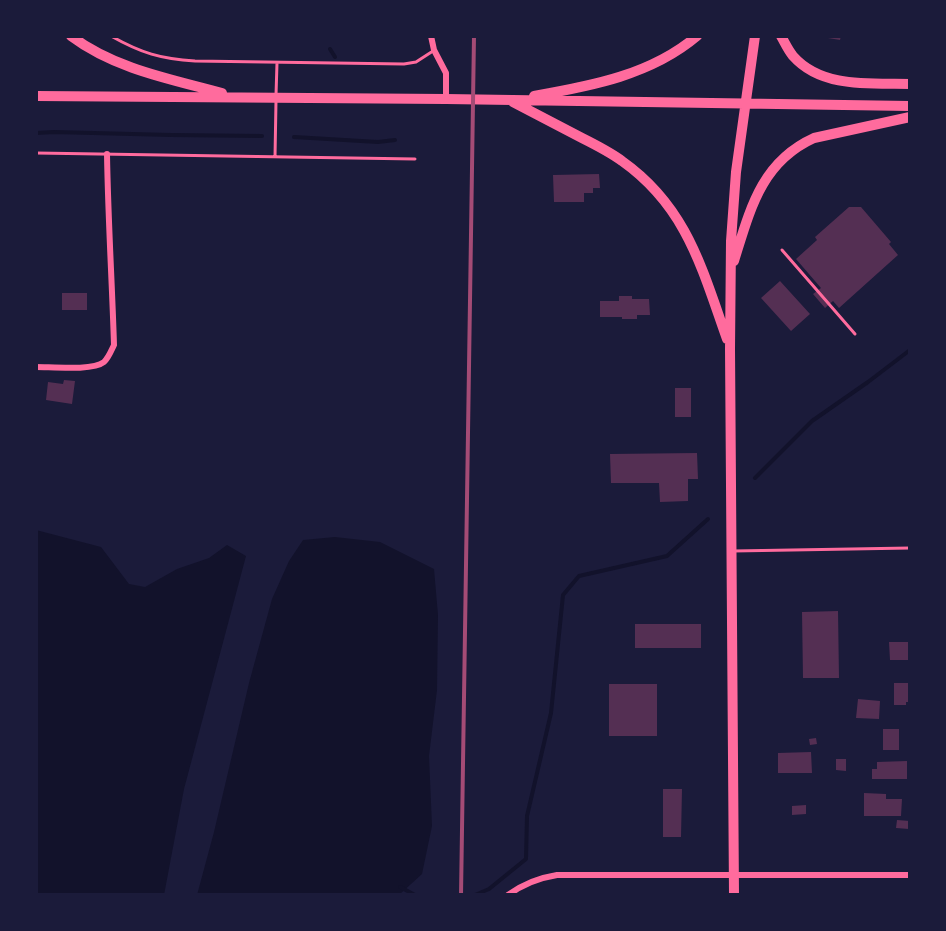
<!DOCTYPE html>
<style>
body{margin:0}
#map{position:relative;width:946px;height:931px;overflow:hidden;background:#1b1b3a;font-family:"PT Serif",serif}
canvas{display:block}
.frame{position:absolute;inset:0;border:38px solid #1b1b3a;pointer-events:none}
</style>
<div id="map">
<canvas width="946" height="931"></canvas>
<div class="frame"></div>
</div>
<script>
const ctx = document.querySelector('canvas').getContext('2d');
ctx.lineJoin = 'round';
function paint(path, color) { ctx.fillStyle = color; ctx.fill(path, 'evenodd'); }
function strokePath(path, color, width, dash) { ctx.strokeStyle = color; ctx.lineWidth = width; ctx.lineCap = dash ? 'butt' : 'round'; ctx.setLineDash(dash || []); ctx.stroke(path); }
const water = new Path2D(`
 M 36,530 L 101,547 L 129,584 L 145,587 L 177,569 L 209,558 L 227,545 L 246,556 L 184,789 L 164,895 L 36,895 Z
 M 335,537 L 380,542 L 434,569 L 438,615 L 437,690 L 429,756 L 432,826 L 422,874 L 399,895 L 197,895 L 214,832 L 249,683 L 272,599 L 289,561 L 303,540 Z`);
const stream = new Path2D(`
 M 330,49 L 335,57
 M 36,133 L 54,132 L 171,135 L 262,136
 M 294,137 L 378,142 L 395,140
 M 755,478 L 812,421 L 868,382 L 910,350
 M 400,887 L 415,895
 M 475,895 L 489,889 L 526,859 L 527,816 L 551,713 L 563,595 L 579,576 L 667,556 L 708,519`);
const building = new Path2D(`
 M 822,36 L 841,36 L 840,40 L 822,37 Z
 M 599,174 L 600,188 L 593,188 L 593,193 L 584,193 L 584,202 L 554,202 L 553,175 Z
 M 849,207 L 861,207 L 891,242 L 889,244 L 898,255 L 839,308 L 833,301 L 825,308 L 813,294 L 821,288 L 796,259 L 817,240 L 815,237 Z
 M 780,281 L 810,314 L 791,331 L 761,298 Z
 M 62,293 L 87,293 L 87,310 L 62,310 Z
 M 619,296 L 632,296 L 632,299 L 649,299 L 650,315 L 637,315 L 637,319 L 622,319 L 622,317 L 600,317 L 600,301 L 619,301 Z
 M 64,380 L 75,381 L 72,404 L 46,400 L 48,382 L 63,384 Z
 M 675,388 L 691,388 L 691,417 L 675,417 Z
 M 697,453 L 698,479 L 688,479 L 688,501 L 660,502 L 659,483 L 611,483 L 610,454 Z
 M 838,611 L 839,678 L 803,678 L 802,612 Z
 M 635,624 L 701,624 L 701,648 L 635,648 Z
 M 889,642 L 910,642 L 910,660 L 890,660 Z
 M 894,683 L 910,683 L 910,702 L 906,702 L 906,705 L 894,705 Z
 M 609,684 L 657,684 L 657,736 L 609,736 Z
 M 858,699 L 880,701 L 879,719 L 856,718 Z
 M 883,729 L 899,729 L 899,750 L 883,750 Z
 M 816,738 L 817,744 L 810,745 L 809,739 Z
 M 811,752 L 812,773 L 778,773 L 778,753 Z
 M 836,759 L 846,759 L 846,771 L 836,770 Z
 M 907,761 L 907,779 L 872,779 L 872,769 L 877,769 L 877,762 Z
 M 663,789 L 682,789 L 681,837 L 663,837 Z
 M 864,793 L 886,794 L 886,799 L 902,799 L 901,816 L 864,816 Z
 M 806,805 L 806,814 L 792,815 L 792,806 Z
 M 897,820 L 910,821 L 909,829 L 896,828 Z`);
const service = new Path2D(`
 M 111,36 C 141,53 161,59 195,61 L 404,64 L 416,62 L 433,51
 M 276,95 L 277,63
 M 36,153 L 415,159
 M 275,157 L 276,101
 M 782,250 L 855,334
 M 733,551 L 910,548`);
const minor = new Path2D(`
 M 431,36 L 434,50 L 446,73 L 446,99
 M 36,367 C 52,367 93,371 104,362 C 109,357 111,351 114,345 C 112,281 108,218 107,154
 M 508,895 C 523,884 538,878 557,875 L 910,875`);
const trunk = new Path2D(`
 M 71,36 C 115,69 170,79 222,93
 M 781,36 C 785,43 788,50 793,56 C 822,89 872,83 910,84
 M 36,96 L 446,99 L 910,106
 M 534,96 C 591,86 651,75 697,36
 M 513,102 C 536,114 559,126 582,138 C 596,145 610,152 622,161 C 687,207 702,269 727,339
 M 734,261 C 750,210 761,162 814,138 L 910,117
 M 734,895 L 730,349 L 731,241 L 736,172 L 755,36`);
const rail = new Path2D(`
 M 461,895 L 474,36`);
paint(water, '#12122b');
strokePath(stream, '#12122b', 4);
paint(building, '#542f53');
strokePath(service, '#ff6b9d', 3);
strokePath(minor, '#ff6b9d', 6);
strokePath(trunk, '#ff6b9d', 10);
strokePath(rail, '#a44b75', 4);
</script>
